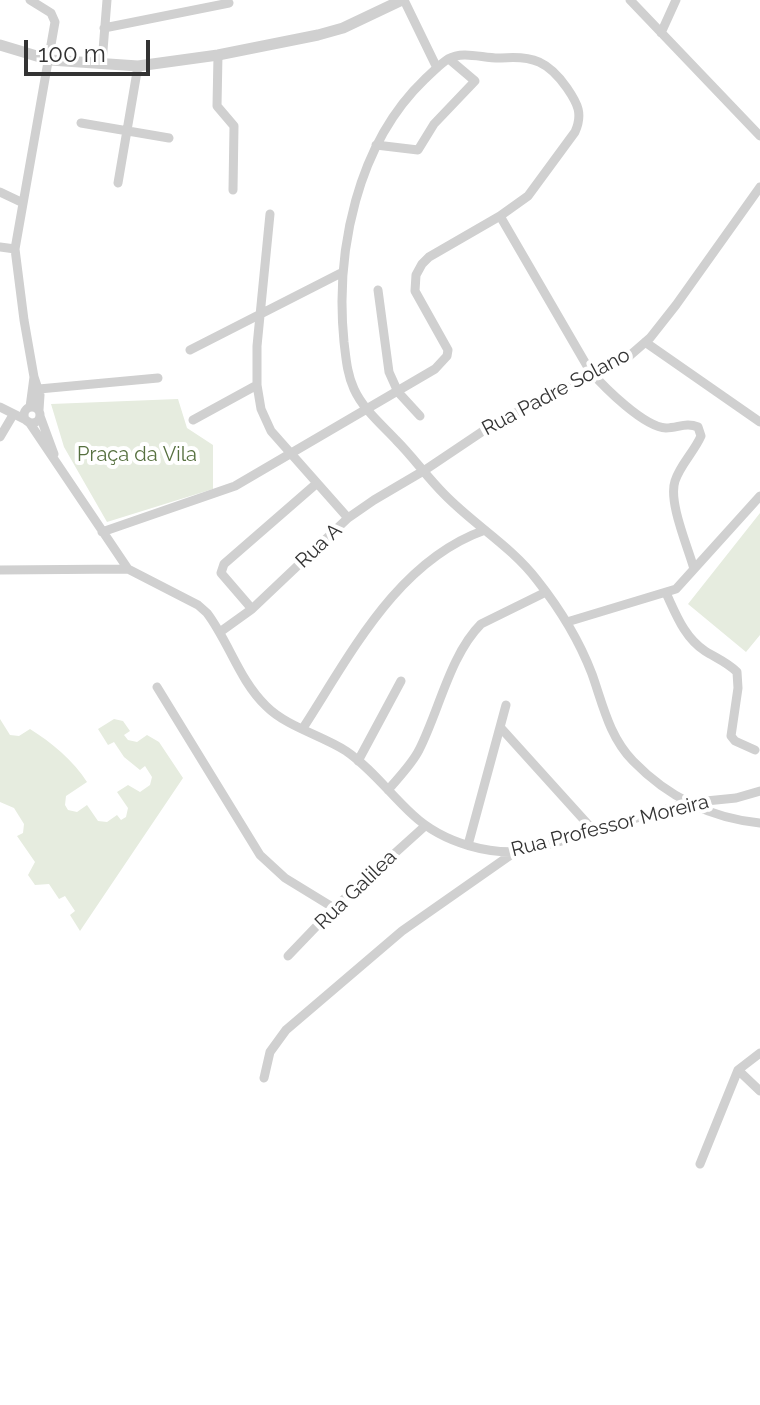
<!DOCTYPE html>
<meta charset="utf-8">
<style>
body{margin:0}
#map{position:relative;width:760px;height:1405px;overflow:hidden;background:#fff;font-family:Raleway,sans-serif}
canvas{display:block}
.scale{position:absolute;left:24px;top:40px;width:126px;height:36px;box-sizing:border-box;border:4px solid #333;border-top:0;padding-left:10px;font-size:24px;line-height:28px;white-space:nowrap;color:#333;-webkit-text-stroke:6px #fff;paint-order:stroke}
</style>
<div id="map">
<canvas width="760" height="1405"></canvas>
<div class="scale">100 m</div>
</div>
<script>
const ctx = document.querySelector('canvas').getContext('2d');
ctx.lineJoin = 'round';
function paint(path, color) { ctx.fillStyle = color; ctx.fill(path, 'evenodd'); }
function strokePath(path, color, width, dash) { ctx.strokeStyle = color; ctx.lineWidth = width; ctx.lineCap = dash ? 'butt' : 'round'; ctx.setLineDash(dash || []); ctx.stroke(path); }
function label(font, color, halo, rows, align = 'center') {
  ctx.font = font + ' Raleway,sans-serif'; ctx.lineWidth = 8; ctx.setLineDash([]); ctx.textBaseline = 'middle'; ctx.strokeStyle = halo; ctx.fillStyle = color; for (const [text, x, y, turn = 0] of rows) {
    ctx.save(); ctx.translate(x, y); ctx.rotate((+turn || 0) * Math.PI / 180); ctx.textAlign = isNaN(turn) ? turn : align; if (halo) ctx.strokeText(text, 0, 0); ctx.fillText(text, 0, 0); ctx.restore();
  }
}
const green = new Path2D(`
 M 178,399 L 187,428 L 213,445 L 213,489 L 107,522 L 64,447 L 51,404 Z
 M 760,513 L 760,635 L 746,652 L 688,604 Z
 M 0,719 L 10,735 L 19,736 L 30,729 C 51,742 74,761 87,782 L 66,796 L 65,805 L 68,810 L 77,812 L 87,805 L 98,821 L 107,822 L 117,815 L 121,820 L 126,817 L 128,808 L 117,792 L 128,785 L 140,792 L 150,785 L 152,777 L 145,766 L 140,770 L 124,757 L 114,742 L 108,745 L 98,729 L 114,719 L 123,721 L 130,731 L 124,735 L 128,740 L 137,742 L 147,735 L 159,742 L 183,778 L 80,931 L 70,915 L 75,911 L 65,896 L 59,899 L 49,884 L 35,885 L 28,875 L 35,862 L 17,836 L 23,833 L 24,824 L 14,808 L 0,802 Z`);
const minor = new Path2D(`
 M 30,0 L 51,13 L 55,22 L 15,249 L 24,320 L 34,377 L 40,395 L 39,410
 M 404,0 L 437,68
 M 630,0 L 760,136
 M 104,28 L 229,3
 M 661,33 L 676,0
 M 218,55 L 217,106 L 234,126 L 233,190
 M 102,63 L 107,0
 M 81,123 L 169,138
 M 376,145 L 418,150 L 434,124 L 475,81 L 449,59
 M 118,183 L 138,66
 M 0,192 L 21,202
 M 270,214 L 257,346 L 257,385 L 261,409 L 271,431 L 348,518
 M 500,216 L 590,371 C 605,388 644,427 666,428 C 678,428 686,422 698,427 L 701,436 C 694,452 680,465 675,481 C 668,502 688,547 694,569
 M 0,247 L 15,249
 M 378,290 L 389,372 L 398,392 L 420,416
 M 645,342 L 760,422
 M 190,350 L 343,272
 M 39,389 L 158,378
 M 0,407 L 26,420
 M 30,407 L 34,377
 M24 415a8 8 0 1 1 16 0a8 8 0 1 1-16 0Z
 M 40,416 L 54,454
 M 193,420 L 257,385
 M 29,422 L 128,569 L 198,605 L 207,613 C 229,642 239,680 266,706 C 287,727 321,735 346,751 C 371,768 390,794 413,815 C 443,843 492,857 532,850 L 686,803 L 736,798 L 760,791
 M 0,437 L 13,415
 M 102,532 L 235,486 L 435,369 L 447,356 L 448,350 L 415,291 L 416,275 L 422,264 L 429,257 L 500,216 L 528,196 L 575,132 C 583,114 578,104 567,88 C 549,62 533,55 501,58 C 484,59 464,50 448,59 C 440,64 433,72 425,79 C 357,144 335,251 344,342 C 346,358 347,374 354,389 C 363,409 381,424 396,440 C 413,457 427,477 444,494 C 474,525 511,546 537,580 C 560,609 579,640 592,674 C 603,705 609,736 633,761 C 668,797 710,818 760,823
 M 0,570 L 128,569
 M 666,593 C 676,614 684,637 705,651 C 716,658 727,662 737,672 L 738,688 L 731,736 L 735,741 L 755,750
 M 252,609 L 221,573 L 224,564 L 316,484
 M 567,622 L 676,589 L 760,496
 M 220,632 L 252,609 L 348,518 L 374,500 L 425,470 L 495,423 L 627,358 L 650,338 L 676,305 L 760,187
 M 157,687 L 260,855 L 285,878 L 334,908
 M 500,727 L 594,831
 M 303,728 C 351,654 397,561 485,530
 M 358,761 L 401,681
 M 388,790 C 399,777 412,764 419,750 C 439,711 450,655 481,624 L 546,592
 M 468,845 L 506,705
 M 288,956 L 334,908 L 425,826
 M 738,1070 L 760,1091
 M 264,1078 L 270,1052 L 286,1030 L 402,931 L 512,854
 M 700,1164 L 738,1070 L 760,1053`);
const tertiary = new Path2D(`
 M 0,45 L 50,60 L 138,66 L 218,55 L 318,35 L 343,28 L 402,0`);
const streetNames = [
 ["Rua Padre Solano",556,392,-28],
 ["Rua A",319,546,-43],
 ["Rua Professor Moreira",610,826,-14],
 ["Rua Galilea",356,890,-44]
];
const parkNames = [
 ["Praça da Vila",137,455]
];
paint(green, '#e6ecdf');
strokePath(minor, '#d0d0d0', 9);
strokePath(tertiary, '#d0d0d0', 11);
label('20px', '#333', '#fff', streetNames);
label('20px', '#56703f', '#fff', parkNames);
</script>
